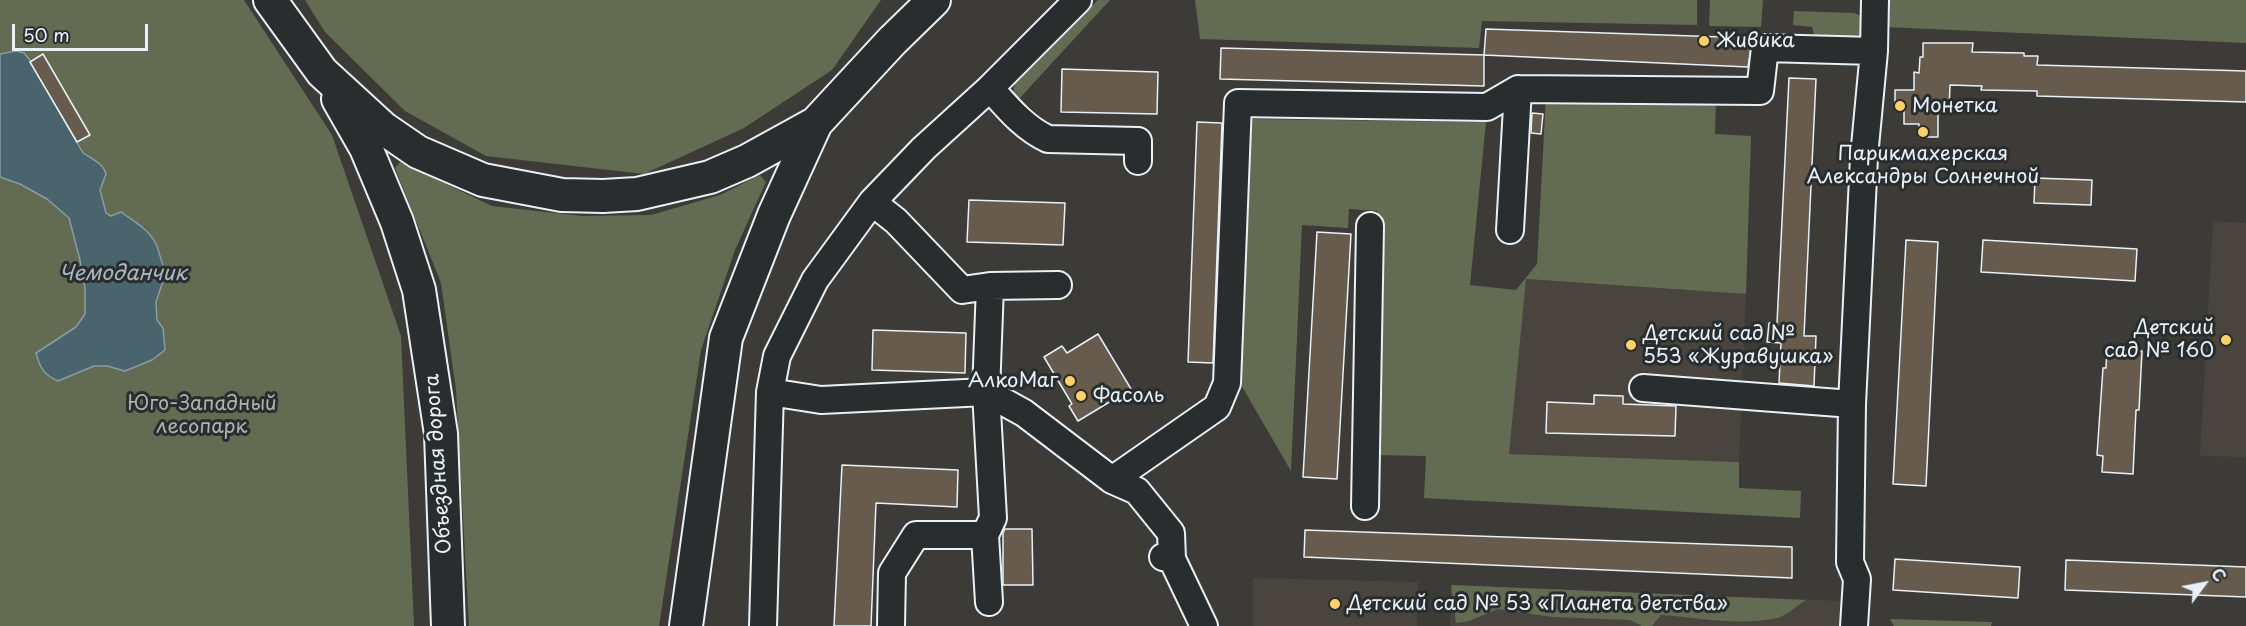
<!DOCTYPE html>
<meta charset="utf-8">
<style>
body{margin:0}
#map{position:relative;width:2246px;height:626px;overflow:hidden;background:#3c3b37;font-family:"Playpen Sans",sans-serif}
canvas{display:block}
.north{position:absolute;left:2174px;top:554px;width:60px;height:60px;-webkit-text-stroke:4px #2a2d2e;paint-order:stroke;rotate:58deg;font-size:16px;font-weight:700;line-height:24px;text-align:center;color:#e8f1f8}
.north::after{content:'';display:block;margin:auto;width:21px;height:27px;background:#e8f1f8;clip-path:polygon(50% 0,100% 100%,50% 72%,0 100%)}
.scale{position:absolute;left:12px;top:24px;width:136px;height:27px;box-sizing:border-box;border:3px solid #e8f1f8;border-top:0;padding-left:8px;font-size:18px;line-height:21px;white-space:nowrap;color:#e8f1f8;-webkit-text-stroke:4px #2a2d2e;paint-order:stroke}
</style>
<div id="map">
<canvas width="2246" height="626"></canvas>
<div class="north">С</div>
<div class="scale">50 m</div>
</div>
<script>
const ctx = document.querySelector('canvas').getContext('2d');
ctx.lineJoin = 'round';
function paint(path, color) { ctx.fillStyle = color; ctx.fill(path, 'evenodd'); }
function strokePath(path, color, width, dash) { ctx.strokeStyle = color; ctx.lineWidth = width; ctx.lineCap = dash ? 'butt' : 'round'; ctx.setLineDash(dash || []); ctx.stroke(path); }
function label(font, color, halo, rows, align = 'center') {
  ctx.font = font + ' "Playpen Sans",sans-serif'; ctx.lineWidth = 6; ctx.setLineDash([]); ctx.textBaseline = 'middle'; ctx.strokeStyle = halo; ctx.fillStyle = color; for (const [text, x, y, turn = 0] of rows) {
    ctx.save(); ctx.translate(x, y); ctx.rotate((+turn || 0) * Math.PI / 180); ctx.textAlign = isNaN(turn) ? turn : align; if (halo) ctx.strokeText(text, 0, 0); ctx.fillText(text, 0, 0); ctx.restore();
  }
}
const built = new Path2D(`
 M 2213,221 L 2246,223 L 2246,457 L 2200,456 Z
 M 1525,279 L 1746,294 L 1739,462 L 1509,454 Z
 M 1253,578 L 1418,582 L 1417,626 L 1253,626 Z
 M 1451,585 L 1867,602 L 1866,626 L 1450,626 Z`);
const green = new Path2D(`
 M 0,0 L 244,0 L 332,135 L 401,336 L 414,626 L 0,626 Z
 M 305,0 L 881,0 L 832,70 L 744,128 L 644,174 L 486,156 L 405,111 L 325,32 Z
 M 1098,0 L 1110,0 L 1017,101 L 1013,93 L 1016,77 Z
 M 1195,0 L 1697,0 L 1697,25 L 1482,21 L 1479,48 L 1200,39 Z
 M 1710,0 L 1763,0 L 1761,27 L 1709,26 Z
 M 1886,0 L 2246,0 L 2246,43 L 1886,27 Z
 M 1794,11 L 1854,13 L 1868,19 L 1868,41 L 1817,45 L 1812,27 L 1793,25 Z
 M 1546,96 L 1716,99 L 1715,134 L 1751,136 L 1746,294 L 1526,279 L 1509,454 L 1739,462 L 1739,488 L 1801,491 L 1800,518 L 1424,498 L 1426,456 L 1373,455 L 1377,211 L 1349,209 L 1348,228 L 1302,225 L 1291,471 L 1237,378 L 1246,119 L 1486,122 L 1470,285 L 1516,290 L 1537,264 Z
 M 400,162 L 492,206 L 582,216 L 651,215 L 720,195 L 760,175 L 766,182 L 735,250 L 701,350 L 659,626 L 469,626 L 456,390 L 441,283 L 395,168 Z
 M 1451,585 L 1452,585 L 1806,600 C 1797,606 1788,614 1778,618 C 1739,626 1701,618 1661,615 L 1652,626 L 1642,626 L 1630,620 L 1553,617 L 1498,609 L 1469,621 L 1456,623 Z
 M 1890,619 L 1992,622 L 1991,626 L 1894,626 Z`);
const water = new Path2D(`
 M 16,51 L 24,53 L 29,59 L 83,153 C 92,159 103,163 106,174 L 100,190 L 106,213 L 111,216 L 121,212 C 133,221 149,229 156,244 C 160,253 161,263 166,272 L 156,302 L 157,320 L 163,328 L 165,350 L 152,360 L 125,371 L 107,366 L 94,366 L 58,381 C 44,375 40,368 36,353 L 76,327 L 85,314 L 85,288 L 80,260 L 69,218 L 47,199 L 20,184 L 0,177 L 0,54 Z`);
const building = new Path2D(`
 M 1486,29 L 1753,38 L 1748,67 L 1484,55 Z
 M 1923,43 L 1973,43 L 1972,52 L 2024,53 L 2024,56 L 2038,56 L 2037,65 L 2246,71 L 2246,102 L 2037,96 L 2037,91 L 1981,90 L 1982,86 L 1950,85 L 1949,112 L 1938,112 L 1938,137 L 1919,137 L 1919,124 L 1904,124 L 1904,109 L 1895,108 L 1895,90 L 1914,90 L 1914,72 L 1919,73 L 1920,57 L 1923,57 Z
 M 1221,48 L 1484,55 L 1484,86 L 1220,79 Z
 M 43,54 L 90,135 L 77,142 L 30,62 Z
 M 1062,69 L 1158,72 L 1157,114 L 1061,112 Z
 M 1789,78 L 1816,79 L 1804,336 L 1816,336 L 1814,386 L 1779,383 L 1781,343 L 1767,342 L 1769,323 L 1777,323 Z
 M 1532,113 L 1543,114 L 1541,134 L 1531,133 Z
 M 1197,122 L 1222,123 L 1213,363 L 1188,362 Z
 M 2035,178 L 2092,180 L 2091,205 L 2034,203 Z
 M 969,200 L 1065,203 L 1063,245 L 967,242 Z
 M 1317,232 L 1351,234 L 1337,479 L 1303,477 Z
 M 1906,240 L 1938,242 L 1926,486 L 1893,484 Z
 M 1983,240 L 2137,249 L 2135,281 L 1981,272 Z
 M 873,330 L 966,333 L 965,373 L 872,370 Z
 M 1098,334 L 1131,389 L 1078,421 L 1069,406 L 1072,404 L 1044,357 L 1062,346 L 1067,353 Z
 M 2107,349 L 2142,351 L 2139,410 L 2136,410 L 2133,474 L 2102,472 L 2103,456 L 2097,455 L 2103,368 L 2106,368 Z
 M 1594,395 L 1623,396 L 1623,404 L 1676,406 L 1675,436 L 1546,433 L 1547,402 L 1594,404 Z
 M 842,465 L 958,470 L 957,507 L 876,503 L 871,626 L 834,626 Z
 M 1005,529 L 1032,529 L 1033,585 L 1003,585 L 1003,533 Z
 M 1305,530 L 1792,547 L 1792,578 L 1304,557 Z
 M 1895,559 L 2020,567 L 2018,598 L 1893,590 Z
 M 2066,560 L 2246,567 L 2246,597 L 2065,590 Z`);
const minor = new Path2D(`
 M 990,88 C 1007,107 1024,128 1048,139 L 1138,141 L 1138,161
 M 872,202 L 896,221 L 962,290 L 990,286 L 1058,285
 M 1510,230 L 1518,89
 M 1643,388 L 1852,404
 M 770,392 L 821,400 L 986,392 L 1024,413 L 1112,480 L 1217,407 L 1227,383 L 1238,103 L 1487,107 L 1518,89 L 1760,91 L 1765,48 L 1874,51
 M 1112,480 L 1137,491 L 1171,533 L 1172,559
 M 1365,506 L 1370,226
 M 985,535 L 989,602
 M 1163,557 L 1172,559 L 1204,626
 M 763,626 L 770,392 L 777,356 L 815,280 L 872,202 L 924,148 L 990,88 L 1078,0
 M 891,626 L 892,573 L 916,535 L 985,535 L 993,518 L 986,392 L 990,286
 M 1854,626 L 1857,579 L 1850,562 L 1852,404 L 1864,157 L 1874,51 L 1875,0`);
const major = new Path2D(`
 M 270,0 L 322,72 L 383,128 L 418,152 L 483,180 L 562,195 L 603,196 L 637,194 L 710,177 L 747,161 L 816,123 L 892,41 L 934,0
 M 338,99 L 366,148 L 397,222 L 419,290 L 441,434 L 448,626
 M 686,626 L 726,338 L 774,215 L 816,123`);
const markers = [
 [1704,41,6,"#ffd166"],
 [1900,106,6,"#ffd166"],
 [1923,132,6,"#ffd166"],
 [2226,340,6,"#ffd166"],
 [1631,345,6,"#ffd166"],
 [1070,381,6,"#ffd166"],
 [1081,396,6,"#ffd166"],
 [1335,604,6,"#ffd166"]
];
const poiNames = [
 ["Живика",1716,41],
 ["Монетка",1912,106],
 ["Парикмахерская",1923,154,"center"],
 ["Александры Солнечной",1923,177,"center"],
 ["Детский",2214,328,"right"],
 ["сад № 160",2214,351,"right"],
 ["Детский сад №",1643,334],
 ["553 «Журавушка»",1643,357],
 ["АлкоМаг",1058,381,"right"],
 ["Фасоль",1093,396],
 ["Детский сад № 53 «Планета детства»",1347,604]
];
const parkNames = [
 ["Юго-Западный",202,404],
 ["лесопарк",202,427]
];
const streetNames = [
 ["Объездная дорога",439,464,-94]
];
const waterNames = [
 ["Чемоданчик",123,274]
];
paint(built, '#49453e');
paint(green, '#636c52');
paint(water, '#49646d');
strokePath(water, '#899ca5', 1.5);
paint(building, '#665b4d');
strokePath(building, '#e8f1f8', 1.5);
strokePath(minor, '#e8f1f8', 30);
strokePath(major, '#e8f1f8', 36);
strokePath(minor, '#2a2d2e', 26);
strokePath(major, '#2a2d2e', 32);
for (const [x, y, r, color] of markers) { const dot = new Path2D(); dot.arc(x, y, r, 0, 2 * Math.PI); ctx.fillStyle = color; ctx.fill(dot); strokePath(dot, '#2a2d2e', 2); }
label('20px', '#e8f1f8', '#2a2d2e', poiNames, 'left');
label('20px', '#acb5ad', '#2a2d2e', parkNames);
label('20px', '#e8f1f8', '#2a2d2e', streetNames);
label('italic 21px', '#a8b9c0', '#2a2d2e', waterNames);
</script>
